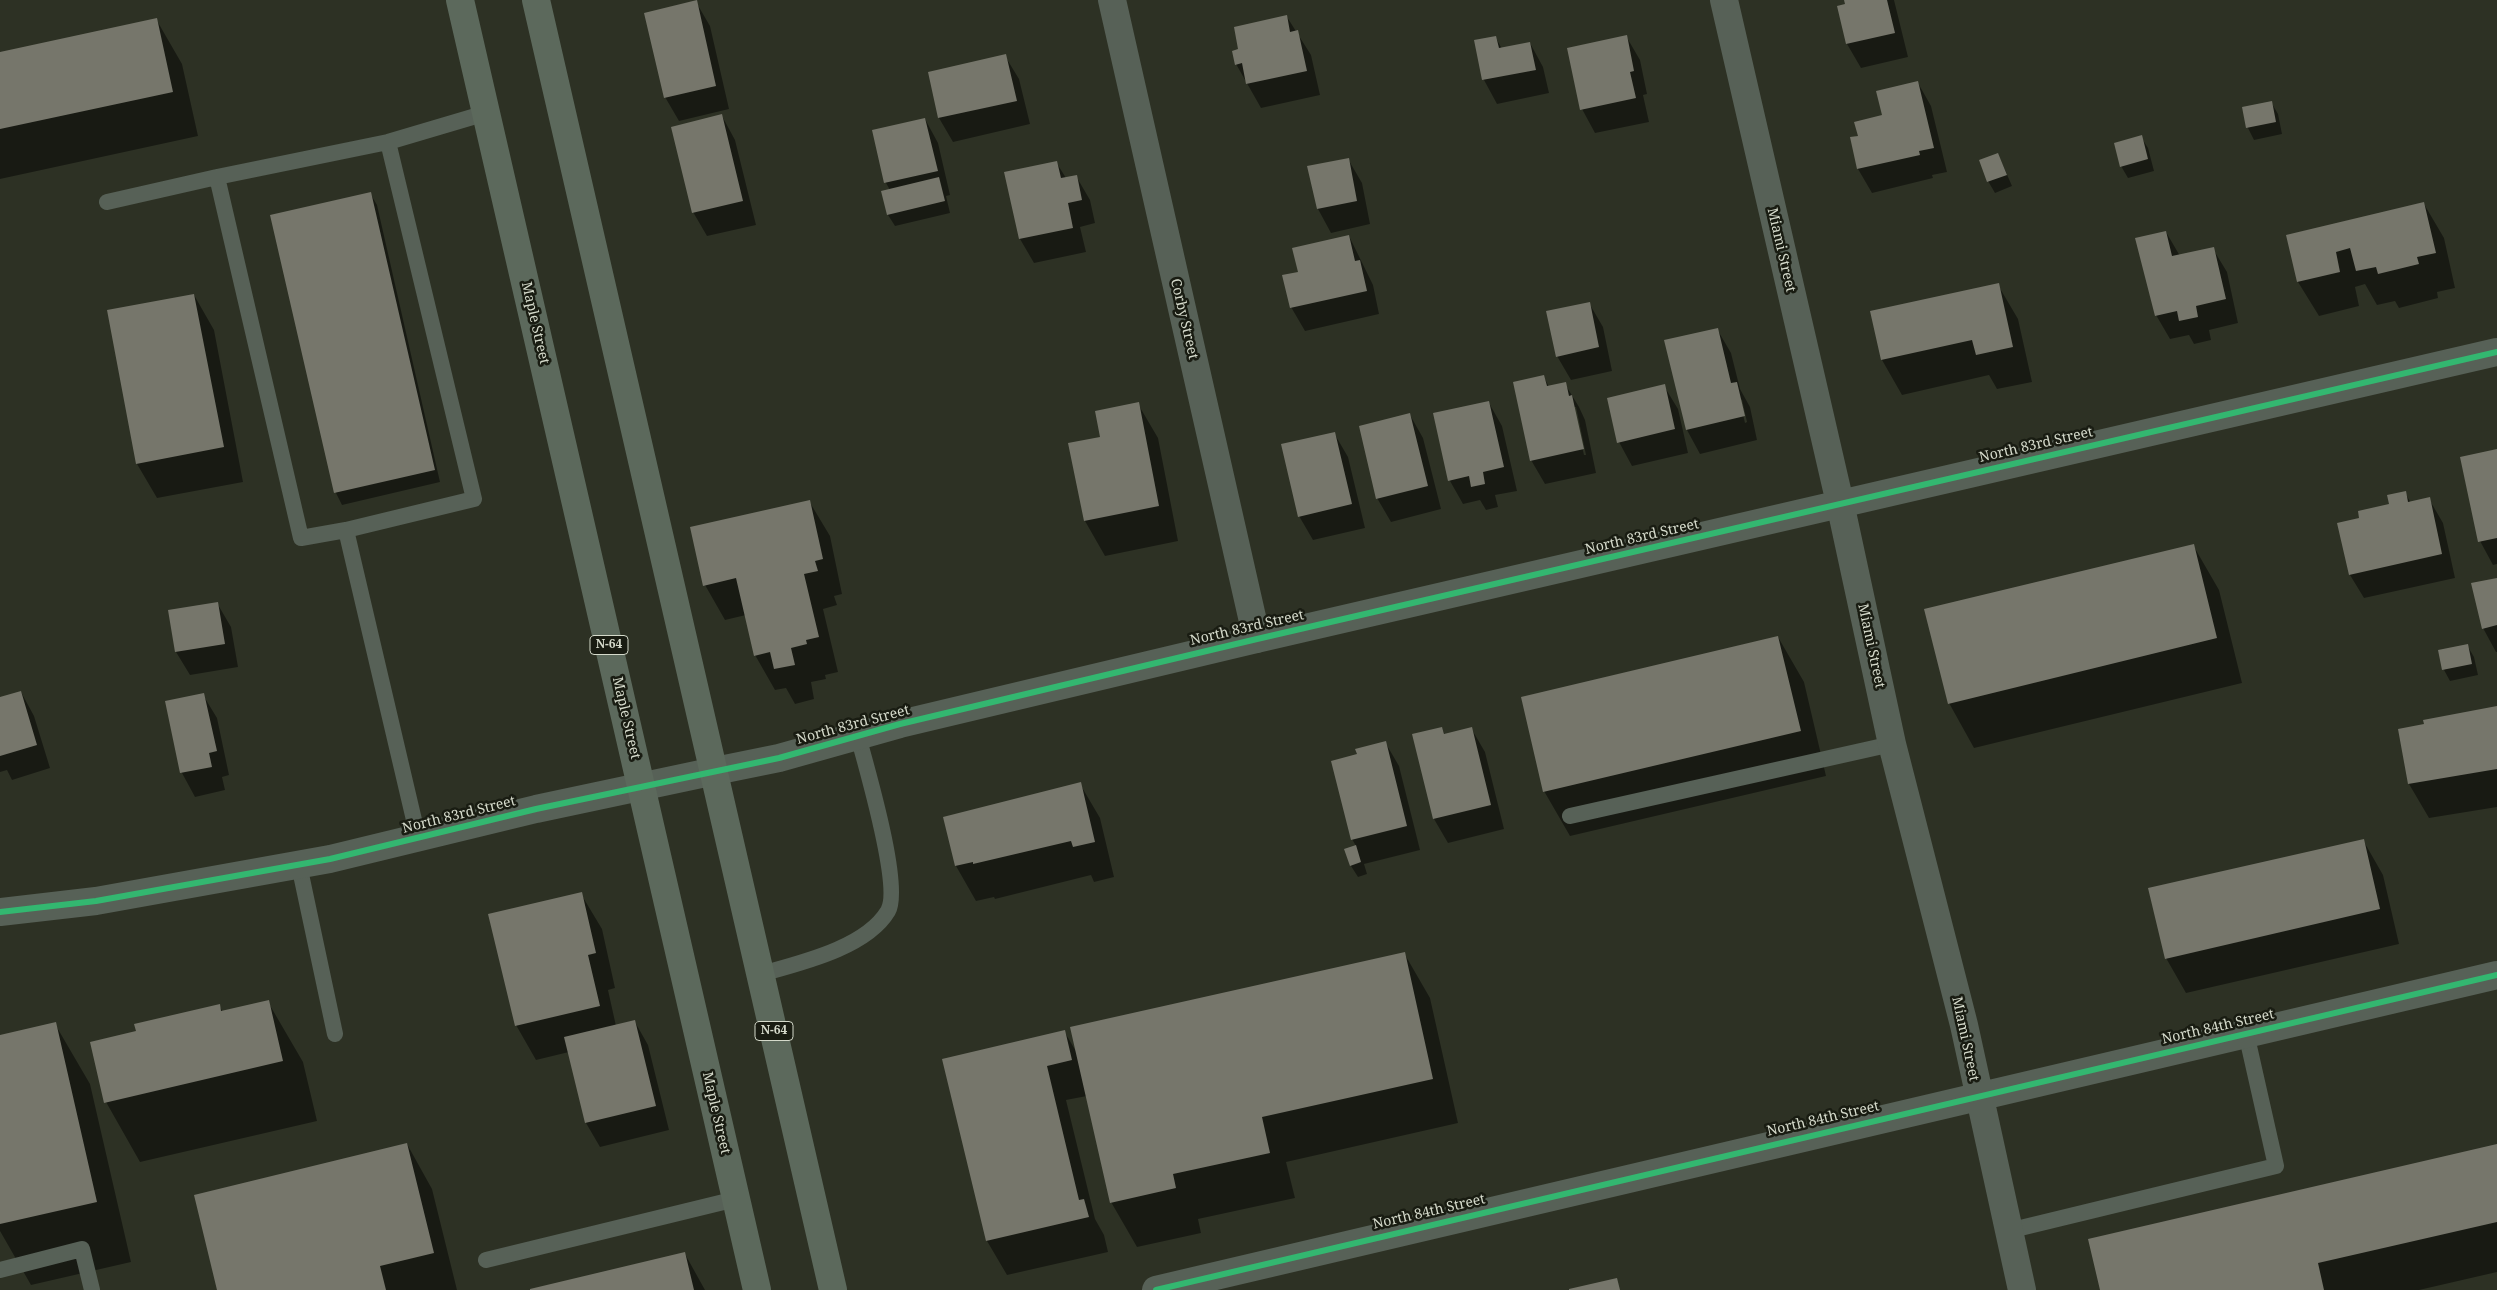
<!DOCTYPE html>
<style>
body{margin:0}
canvas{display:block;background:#2d3124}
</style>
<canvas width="2497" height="1290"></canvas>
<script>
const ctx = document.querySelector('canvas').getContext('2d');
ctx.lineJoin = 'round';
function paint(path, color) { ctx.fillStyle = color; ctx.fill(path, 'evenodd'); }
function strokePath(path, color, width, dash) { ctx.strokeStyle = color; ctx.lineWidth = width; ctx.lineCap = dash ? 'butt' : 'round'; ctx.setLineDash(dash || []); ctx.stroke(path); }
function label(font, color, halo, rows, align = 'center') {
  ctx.font = font + ' "Noto Serif",serif'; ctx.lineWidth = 5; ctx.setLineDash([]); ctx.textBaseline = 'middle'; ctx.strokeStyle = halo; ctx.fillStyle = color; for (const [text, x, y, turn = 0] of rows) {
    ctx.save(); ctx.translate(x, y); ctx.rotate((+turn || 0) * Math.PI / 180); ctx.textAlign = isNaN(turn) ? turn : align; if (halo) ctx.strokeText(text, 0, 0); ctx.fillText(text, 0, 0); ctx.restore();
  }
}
const shadow = new Path2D(`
 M 1845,0 L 1894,0 L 1908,57 L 1861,68 L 1847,44 L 1839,7 L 1846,5 Z
 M 696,2 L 710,26 L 729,109 L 679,121 L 665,97 Z
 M 1287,17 L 1311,55 L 1320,95 L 1261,108 L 1236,64 L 1240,50 Z
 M 156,19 L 182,64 L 198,136 L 0,179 L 0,53 Z
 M 1626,36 L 1640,60 L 1647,94 L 1643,95 L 1649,122 L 1595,133 L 1582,109 Z
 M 1496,38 L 1502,49 L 1530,43 L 1543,67 L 1549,93 L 1497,104 L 1484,80 L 1476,41 Z
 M 1005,56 L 1019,79 L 1030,124 L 953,142 L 939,118 L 929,73 Z
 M 1918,83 L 1931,106 L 1947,172 L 1932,175 L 1933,178 L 1872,193 L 1858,169 L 1851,138 L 1859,136 L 1884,116 Z
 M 2271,102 L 2278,114 L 2282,134 L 2254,140 L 2248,128 L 2244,108 Z
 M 722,116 L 735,140 L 756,225 L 707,236 L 693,212 Z
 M 925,119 L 938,143 L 950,195 L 946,196 L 950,213 L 895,226 L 888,215 L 883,192 L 890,190 L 886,183 L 874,131 Z
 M 2141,137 L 2148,148 L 2154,171 L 2128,178 L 2121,166 Z
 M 1998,154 L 2012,186 L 1995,193 L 1988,181 Z
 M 1348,159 L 1362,183 L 1370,224 L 1331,233 L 1318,209 L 1309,167 Z
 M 1056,162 L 1066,178 L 1076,176 L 1090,200 L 1095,223 L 1080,227 L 1086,252 L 1034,263 L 1020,239 L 1006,173 Z
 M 370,193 L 377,205 L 440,482 L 342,505 L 336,493 L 272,216 Z
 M 2424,204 L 2444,238 L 2455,288 L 2437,292 L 2438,298 L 2399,308 L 2395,301 L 2377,305 L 2365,284 L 2355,287 L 2359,306 L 2319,316 L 2298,282 L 2287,236 Z
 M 2166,232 L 2180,256 L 2213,249 L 2227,272 L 2238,323 L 2209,330 L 2211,340 L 2194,344 L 2189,335 L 2170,339 L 2156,315 Z
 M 1349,236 L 1373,285 L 1379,314 L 1305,331 L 1291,307 L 1299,273 Z
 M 1998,285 L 2018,319 L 2032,382 L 1997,389 L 1989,375 L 1902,395 L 1882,360 L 1871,312 Z
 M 194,295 L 214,330 L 243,482 L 157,498 L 137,464 Z
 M 1589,303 L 1603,327 L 1612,371 L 1571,380 L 1557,356 Z
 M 1717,329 L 1731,353 L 1740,389 L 1750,407 L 1757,440 L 1700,454 L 1687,430 L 1666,341 ZM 1739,397 L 1742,400 L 1747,422 L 1745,423 Z
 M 1544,377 L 1549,387 L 1565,384 L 1579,407 L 1585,420 L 1596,473 L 1545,484 L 1531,460 ZM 1573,407 L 1576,407 L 1586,455 L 1584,455 Z
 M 1664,386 L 1678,409 L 1688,453 L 1632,466 L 1619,442 Z
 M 1489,403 L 1502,426 L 1517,491 L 1495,495 L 1498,507 L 1486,510 L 1480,500 L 1463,504 L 1450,481 Z
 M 1138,404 L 1158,438 L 1178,541 L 1105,556 L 1085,521 L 1070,444 L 1101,438 Z
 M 1410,415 L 1423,438 L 1441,509 L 1391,522 L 1377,498 Z
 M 1334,433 L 1348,457 L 1365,528 L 1313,540 L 1299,516 Z
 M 2497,450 L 2497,564 L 2493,565 L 2480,541 Z
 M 2405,493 L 2411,503 L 2429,499 L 2443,523 L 2455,578 L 2364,598 L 2350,575 L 2338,524 L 2361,519 L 2391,505 Z
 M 809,501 L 830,536 L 842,594 L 834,596 L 837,605 L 823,609 L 838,672 L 825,675 L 826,679 L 811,682 L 814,699 L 795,704 L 786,688 L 775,690 L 755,655 L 746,615 L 725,620 L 705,585 Z
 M 2193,545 L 2219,590 L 2242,683 L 1974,748 L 1949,703 Z
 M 2497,579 L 2497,652 L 2496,652 L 2483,628 Z
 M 217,603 L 231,627 L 238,667 L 190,675 L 176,652 Z
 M 1778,637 L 1804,682 L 1826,776 L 1570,836 L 1544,791 Z
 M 2467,645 L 2474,657 L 2478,675 L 2450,681 L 2444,670 Z
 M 21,692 L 34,716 L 50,768 L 12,780 L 7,770 L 0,772 L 0,698 Z
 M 203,695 L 217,718 L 229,775 L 222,777 L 225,790 L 195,797 L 182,773 L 167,702 Z
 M 2497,707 L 2497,807 L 2429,818 L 2409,784 L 2425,725 Z
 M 1442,728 L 1445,735 L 1471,728 L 1485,752 L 1504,829 L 1448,843 L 1434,819 L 1414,735 Z
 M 1385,742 L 1399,766 L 1420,850 L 1364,864 L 1367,874 L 1358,877 L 1351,866 L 1356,846 L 1352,839 L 1358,755 Z
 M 1080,784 L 1100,818 L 1114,877 L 1094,882 L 1091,875 L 995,899 L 994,897 L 976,901 L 956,866 L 945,818 Z
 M 2363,840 L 2383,875 L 2399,944 L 2186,993 L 2166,958 Z
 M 581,894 L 602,929 L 615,988 L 608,990 L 616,1026 L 635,1022 L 648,1045 L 669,1130 L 600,1147 L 586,1123 L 569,1052 L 536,1060 L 516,1025 Z
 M 1404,953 L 1430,998 L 1458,1123 L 1286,1162 L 1295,1198 L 1198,1219 L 1201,1233 L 1137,1247 L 1111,1202 L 1087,1096 L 1066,1100 L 1095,1219 L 1104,1235 L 1108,1252 L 1007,1275 L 987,1241 L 943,1060 L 1064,1031 L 1077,1053 Z
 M 268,1002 L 303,1062 L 317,1121 L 140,1162 L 106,1102 L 137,1032 L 219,1006 L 223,1012 Z
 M 55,1024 L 90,1084 L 131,1262 L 31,1285 L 0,1231 L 0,1037 Z
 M 407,1144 L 432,1189 L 457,1290 L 218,1290 Z
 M 2497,1145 L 2497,1272 L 2419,1290 L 2101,1290 Z
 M 685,1254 L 705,1290 L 533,1290 Z`);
const building = new Path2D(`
 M 697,0 L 716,86 L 664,98 L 644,13 Z
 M 1844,0 L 1887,0 L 1895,33 L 1846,44 L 1837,6 L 1845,4 Z
 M 1287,15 L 1290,32 L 1298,30 L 1307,71 L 1246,84 L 1242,63 L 1235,65 L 1232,51 L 1238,49 L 1234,27 Z
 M 157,18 L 173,92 L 0,129 L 0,52 Z
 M 1627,35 L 1634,71 L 1630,72 L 1636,98 L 1580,110 L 1567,48 Z
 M 1496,36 L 1499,48 L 1530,42 L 1536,70 L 1482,80 L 1474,40 Z
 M 1006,54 L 1017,101 L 938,118 L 928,72 Z
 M 1918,81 L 1934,148 L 1919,151 L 1920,155 L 1857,169 L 1850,137 L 1858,136 L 1854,122 L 1882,115 L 1876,91 Z
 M 2272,101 L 2276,122 L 2246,128 L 2242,107 Z
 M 722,114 L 743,201 L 692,213 L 671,127 Z
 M 925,118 L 938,171 L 884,183 L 872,130 Z
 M 2142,135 L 2148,159 L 2120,167 L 2114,143 Z
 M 1998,153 L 2007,175 L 1987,182 L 1979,160 Z
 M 1349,158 L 1357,201 L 1317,209 L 1307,166 Z
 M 1057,161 L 1061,178 L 1077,175 L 1082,200 L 1068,203 L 1073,228 L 1019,239 L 1004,172 Z
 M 939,177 L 945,201 L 887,215 L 881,191 Z
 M 371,192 L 435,470 L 334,493 L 270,215 Z
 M 2424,202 L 2436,253 L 2417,257 L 2419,264 L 2378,274 L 2376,267 L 2356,271 L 2350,248 L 2336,252 L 2340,272 L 2297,282 L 2286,235 Z
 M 2166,231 L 2172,256 L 2214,247 L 2226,299 L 2196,306 L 2198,317 L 2179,321 L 2177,311 L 2155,316 L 2135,238 Z
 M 1349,235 L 1355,261 L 1360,260 L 1367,291 L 1290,308 L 1282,275 L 1298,272 L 1292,248 Z
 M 1999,283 L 2013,347 L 1976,355 L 1972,340 L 1881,360 L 1870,311 Z
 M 194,294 L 224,447 L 136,464 L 107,310 Z
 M 1590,302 L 1599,347 L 1556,357 L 1546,311 Z
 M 1718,328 L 1731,383 L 1737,382 L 1745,416 L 1686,430 L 1664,340 Z
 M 1544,375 L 1547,386 L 1566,382 L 1569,396 L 1572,395 L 1584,449 L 1530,461 L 1513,382 Z
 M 1665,384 L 1675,429 L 1617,443 L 1607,398 Z
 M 1489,401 L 1504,467 L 1483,472 L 1485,484 L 1471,487 L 1469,476 L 1448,481 L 1433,413 Z
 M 1139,402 L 1159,506 L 1084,521 L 1068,443 L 1100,437 L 1095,411 Z
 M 1410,413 L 1428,486 L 1376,499 L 1359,426 Z
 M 1335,432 L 1352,504 L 1298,517 L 1281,444 Z
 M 2497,449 L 2497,538 L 2478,542 L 2460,457 Z
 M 2406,491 L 2408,502 L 2430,497 L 2442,554 L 2349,575 L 2337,523 L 2359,518 L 2358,511 L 2389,504 L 2387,495 Z
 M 810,500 L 823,559 L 815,561 L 818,571 L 804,574 L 819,637 L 806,640 L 807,644 L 791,648 L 795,665 L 774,669 L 770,652 L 754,656 L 736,578 L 703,586 L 690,527 Z
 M 2194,544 L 2217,638 L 1948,704 L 1924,609 Z
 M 2497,578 L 2497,625 L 2482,629 L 2471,583 Z
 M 218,602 L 225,644 L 175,652 L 168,610 Z
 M 1778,636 L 1801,731 L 1543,792 L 1521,697 Z
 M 2468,644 L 2472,664 L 2442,670 L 2438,650 Z
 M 21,691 L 37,745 L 0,756 L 0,697 Z
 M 204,693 L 217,751 L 209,753 L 212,767 L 180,773 L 165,701 Z
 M 2497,706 L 2497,769 L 2408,784 L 2398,729 L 2424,724 L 2423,720 Z
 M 1442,727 L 1444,734 L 1472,727 L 1491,805 L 1433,819 L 1412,734 Z
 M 1386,741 L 1407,826 L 1351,840 L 1331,761 L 1357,754 L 1355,749 Z
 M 1081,782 L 1095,842 L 1073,847 L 1071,841 L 973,864 L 973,862 L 955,866 L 943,817 Z
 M 2364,839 L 2380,909 L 2165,959 L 2148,888 Z
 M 1356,845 L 1361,862 L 1350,866 L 1344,849 Z
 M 582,892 L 596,953 L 588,955 L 600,1006 L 515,1026 L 488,914 Z
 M 1405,952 L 1433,1079 L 1262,1117 L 1270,1153 L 1173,1174 L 1176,1188 L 1110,1203 L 1070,1027 Z
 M 269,1000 L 283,1061 L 104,1103 L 90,1042 L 136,1031 L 134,1024 L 220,1004 L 221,1011 Z
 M 635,1020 L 656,1106 L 585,1123 L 564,1037 Z
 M 56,1022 L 97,1202 L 0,1224 L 0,1035 Z
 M 1065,1030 L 1072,1060 L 1047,1066 L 1079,1200 L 1084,1199 L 1089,1217 L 986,1241 L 942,1059 Z
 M 407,1143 L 434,1253 L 380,1266 L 386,1290 L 217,1290 L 194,1195 Z
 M 2497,1144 L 2497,1222 L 2318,1263 L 2324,1290 L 2100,1290 L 2088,1239 Z
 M 685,1252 L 694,1290 L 530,1290 L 530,1289 Z
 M 1617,1278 L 1620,1290 L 1569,1290 L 1569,1289 Z`);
const service = new Path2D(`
 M 107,202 L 217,177
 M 346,530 L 474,499 L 388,142
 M 1570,816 L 1892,744
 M 418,837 L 346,530 L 301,538 L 217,177 L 388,142 L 486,113
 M 299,865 L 335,1034
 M 761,974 C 800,963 866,948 888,911 C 902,887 866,766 858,736
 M 2008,1231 L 2276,1166 L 2246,1033
 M 486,1260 L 736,1199
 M 0,1270 L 82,1249 L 92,1290`);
const minor = new Path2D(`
 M 1112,0 L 1257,639
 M 1724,0 L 1840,503 L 1892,744 L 1964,1025 L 2022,1290
 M 715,771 L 779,758 L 900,724 L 1257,639 L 2497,352
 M 1156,1290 L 2497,975`);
const tertiary = new Path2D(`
 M 0,912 L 96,901 L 330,859 L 536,809 L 715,771`);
const primary = new Path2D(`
 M 460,0 L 757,1290
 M 536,0 L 833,1290`);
const cycleway = new Path2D(`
 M 0,912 L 96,901 L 330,859 L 536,809 L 779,758 L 900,724 L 1257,639 L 2497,352
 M 1156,1290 L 2497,975`);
const shields = [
 [609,645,38],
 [774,1031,38]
];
const shieldNames = [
 ["N-64",609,645],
 ["N-64",774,1031]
];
const streetNames = [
 ["Miami Street",1781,250,77],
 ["Corby Street",1184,319,77],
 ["Maple Street",535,323,77],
 ["North 83rd Street",2036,445,-13],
 ["North 83rd Street",1642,537,-13],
 ["North 83rd Street",1247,628,-13],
 ["Miami Street",1871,646,78],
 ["Maple Street",626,718,77],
 ["North 83rd Street",853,725,-15],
 ["North 83rd Street",459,815,-14],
 ["North 84th Street",2218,1027,-13],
 ["Miami Street",1965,1039,78],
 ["Maple Street",716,1113,77],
 ["North 84th Street",1823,1119,-13],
 ["North 84th Street",1429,1212,-13]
];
paint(shadow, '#0007');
paint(building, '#76766b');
strokePath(service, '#576157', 16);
strokePath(minor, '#576157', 28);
strokePath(tertiary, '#576157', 28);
strokePath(primary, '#5c695c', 28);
strokePath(cycleway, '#33b770', 6);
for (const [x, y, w] of shields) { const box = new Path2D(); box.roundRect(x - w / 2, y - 9.5, w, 19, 4); ctx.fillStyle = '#191c12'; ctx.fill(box); strokePath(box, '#d5dacb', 1); }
label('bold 12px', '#d5dacb', null, shieldNames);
label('14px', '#d5dacb', '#191c12', streetNames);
</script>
